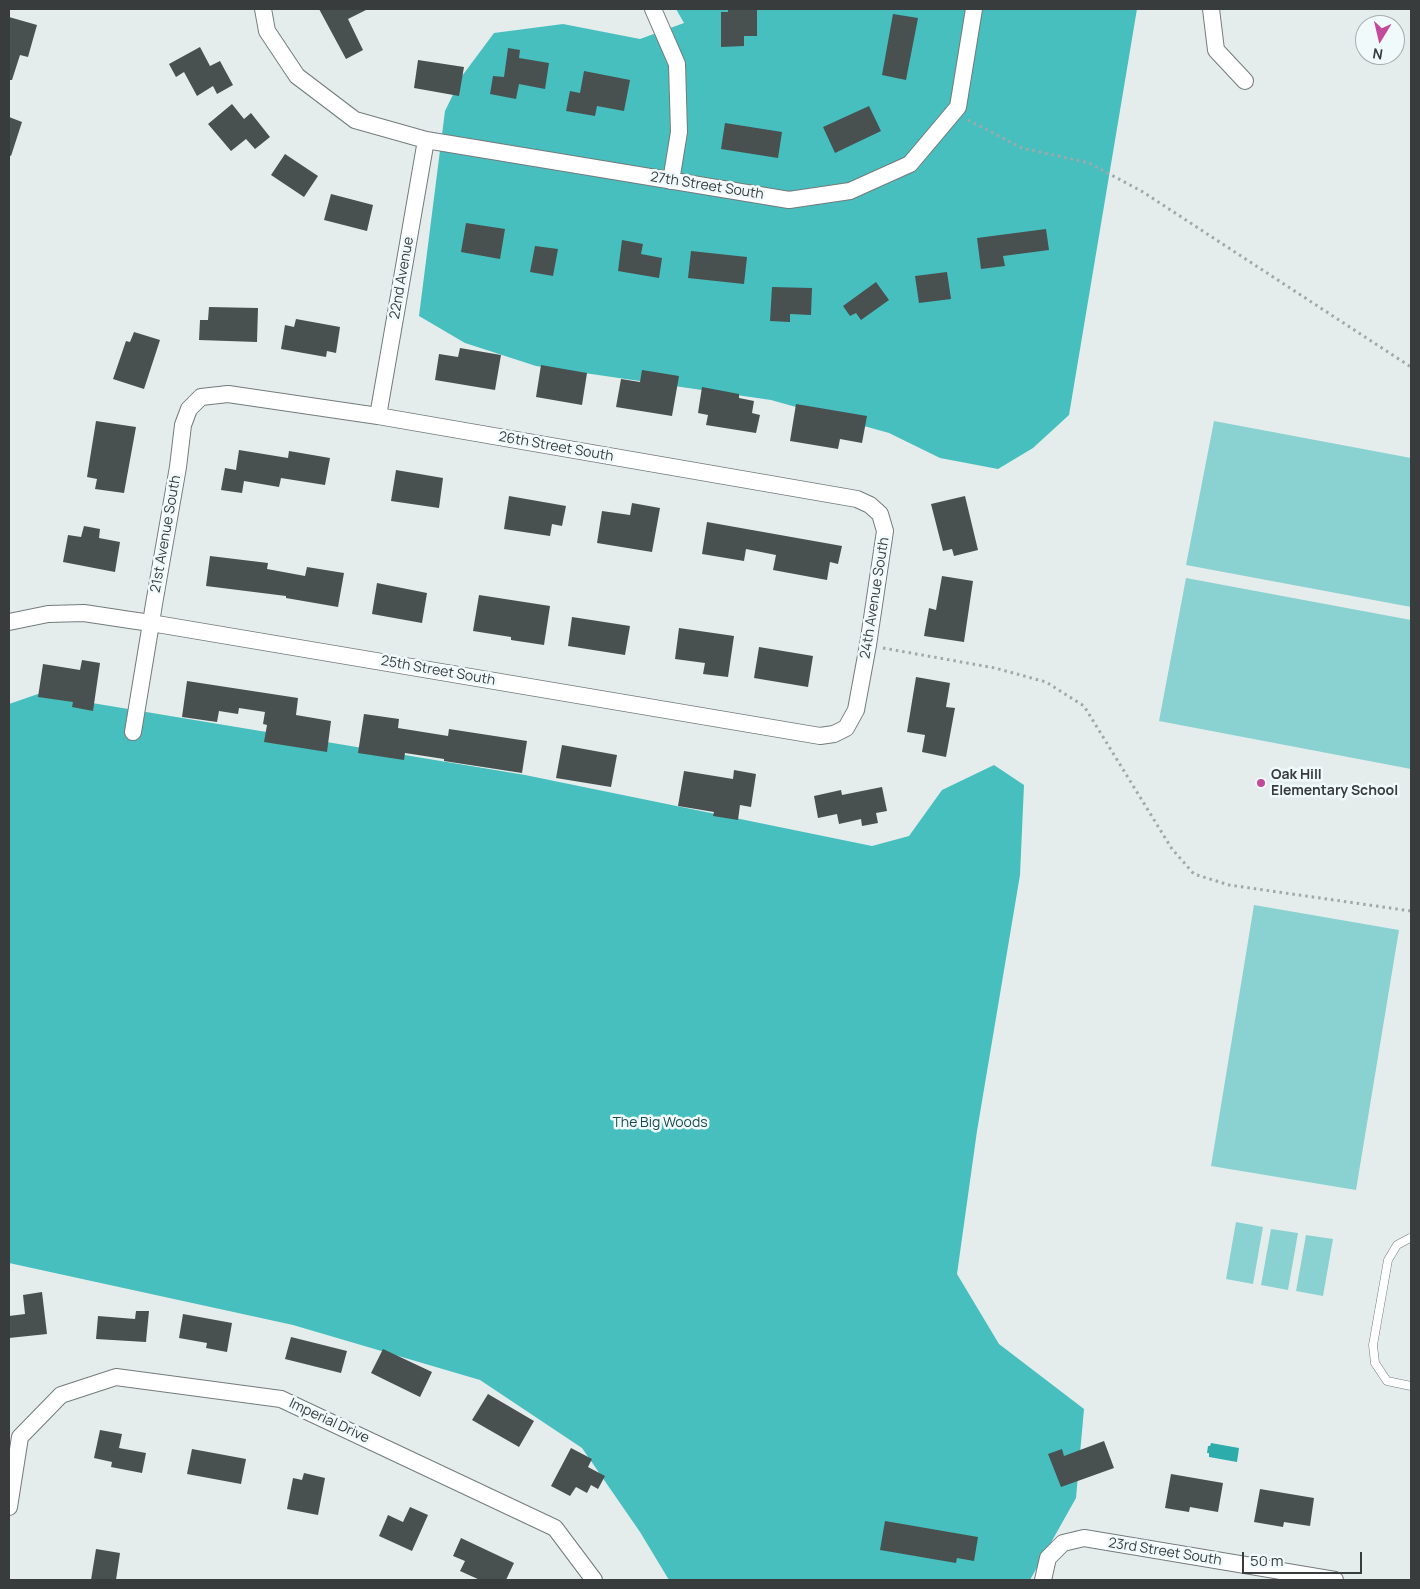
<!DOCTYPE html>
<html>
<head>
<meta charset="utf-8">
<style>
  body { margin:0 }
  #map { position:relative; width:1420px; height:1589px; overflow:hidden; background:#e4edec; font-family:Manrope,sans-serif }
  canvas { display:block }
  .frame { position:absolute; inset:0; border:10px solid #393c3c; pointer-events:none }
  .north { position:absolute; left:1355px; top:15px; width:50px; height:50px; box-sizing:border-box; background:#f1fafa; border:1px solid #a7aeae; border-radius:50%; rotate:189deg; font-size:14px; font-weight:700; line-height:20px; text-align:center; color:#393c3c }
  .north::after { content:''; display:block; margin:auto; width:18px; height:22px; background:#c3499a; clip-path:polygon(50% 0,100% 100%,50% 72%,0 100%) }
  .scale { position:absolute; left:1242px; top:1552px; width:120px; height:22px; box-sizing:border-box; border:2px solid #393c3c; border-top:0; padding-left:6px; font-size:15px; line-height:18px; white-space:nowrap; color:#393c3c; -webkit-text-stroke:4px #f1fafa; paint-order:stroke }
</style>
</head>
<body>
<div id="map">
<canvas width="1420" height="1589"></canvas>
<div class="frame"></div>
<div class="north">N</div>
<div class="scale">50 m</div>
</div>
<script>
const c = document.querySelector('canvas').getContext('2d');
c.lineJoin = 'round';
function fill(path, color) { c.fillStyle = color; c.fill(path, 'evenodd'); }
const shape = rows => new Path2D(rows.map(r => 'M' + r).join(''));
function stroke(path, color, width, dash) { c.strokeStyle = color; c.lineWidth = width; c.lineCap = dash ? 'butt' : 'round'; c.setLineDash(dash || []); c.stroke(path); }
function label(font, color, halo, rows, align = 'center') {
  c.font = font + ' Manrope,sans-serif'; c.lineWidth = 5; c.setLineDash([]); c.textBaseline = 'middle'; c.strokeStyle = halo; c.fillStyle = color; for (const [text, x, y, turn = 0] of rows) {
    c.save(); c.translate(x, y); c.rotate((+turn || 0) * Math.PI / 180); c.textAlign = isNaN(turn) ? turn : align; if (halo) c.strokeText(text, 0, 0); c.fillText(text, 0, 0); c.restore();
  }
}
fill(shape([
  [1214,421,1411,458,1411,607,1186,565],
  [1186,578,1411,620,1411,769,1159,721],
  [1254,905,1399,930,1356,1190,1211,1166],
  [1236,1222,1263,1227,1253,1284,1226,1279],
  [1271,1229,1298,1233,1288,1290,1261,1285],
  [1306,1235,1333,1239,1323,1296,1296,1291]
]), '#8ad2d1');
fill(shape([
  [676,9,1137,9,1069,415,1033,448,998,469,940,458,889,433,771,400,536,366,465,343,419,316,445,111,462,76,494,33,563,24,640,39,684,23],
  [38,694,525,775,872,846,909,836,942,790,994,765,1024,785,1020,875,977,1131,957,1274,999,1344,1084,1409,1076,1498,1030,1580,669,1580,640,1532,582,1448,480,1380,293,1325,9,1263,9,704]
]), '#47bfbf');
fill(shape([
  [1211,1443,1239,1448,1237,1462,1209,1457,1209,1453,1207,1453,1208,1446,1210,1446]
]), '#2dacac');
fill(shape([
  [319,9,368,9,348,19,363,50,346,59],
  [728,9,757,9,757,36,744,36,744,46,721,47,721,12,728,12],
  [893,14,918,18,906,80,882,75],
  [9,17,37,25,28,57,20,55,12,80,9,80],
  [200,47,210,66,220,61,233,85,217,94,213,86,197,96,184,72,176,77,169,64],
  [508,48,520,50,519,58,549,63,545,89,519,84,516,99,490,94,493,76,504,77],
  [418,60,464,67,459,96,414,88],
  [584,71,630,80,624,111,597,106,595,116,566,111,570,91,580,93],
  [232,104,244,119,251,113,270,137,255,149,246,139,231,151,208,124],
  [869,106,881,131,835,153,823,127],
  [9,117,22,122,11,156,9,155],
  [725,123,782,132,778,158,721,149],
  [285,154,318,176,304,197,271,175],
  [331,194,373,205,367,231,324,220],
  [466,223,505,229,500,259,461,252],
  [1046,229,1049,250,1003,256,1005,266,981,269,977,238],
  [622,240,643,244,641,254,662,258,659,278,618,271],
  [535,246,558,249,553,276,530,272],
  [691,251,747,257,744,284,688,278],
  [947,272,951,299,919,303,915,276],
  [876,282,889,300,861,320,856,313,850,316,843,306],
  [772,287,812,288,811,315,790,314,790,322,770,321],
  [209,307,258,308,257,342,199,340,200,320,208,320],
  [296,319,340,327,336,353,327,351,326,357,281,349,285,325,294,327],
  [134,332,160,340,144,389,113,379,126,341,130,342],
  [460,348,501,355,495,390,435,380,439,354,458,357],
  [541,365,587,373,582,405,536,397],
  [642,370,679,376,672,416,616,407,621,379,640,382],
  [702,387,739,394,739,398,754,401,752,413,760,415,756,433,706,425,708,415,698,413],
  [796,404,867,416,862,443,840,439,838,449,790,441],
  [96,421,136,427,124,493,95,489,97,479,87,477],
  [239,450,288,458,289,451,330,458,325,485,281,478,279,487,244,481,242,493,221,490,225,468,236,470],
  [396,470,443,478,439,508,391,501],
  [509,496,566,506,562,526,552,524,550,536,504,529],
  [965,496,978,550,954,556,952,549,943,551,931,504],
  [632,503,660,508,652,552,597,543,602,511,630,515],
  [707,522,842,546,838,564,830,562,827,580,773,570,776,555,746,549,744,561,702,554],
  [84,526,100,529,99,538,120,542,115,572,63,562,68,535,81,537],
  [210,556,268,563,267,569,305,576,307,567,344,573,338,607,286,598,286,596,206,586],
  [942,576,973,581,964,642,924,636,929,608,936,610],
  [377,583,427,593,422,623,372,614],
  [479,595,550,606,544,645,511,640,511,637,473,631],
  [572,617,630,626,625,655,568,646],
  [679,628,734,636,728,677,703,674,705,663,675,659],
  [759,647,813,656,808,687,754,678],
  [82,660,100,663,93,711,72,707,73,702,38,697,43,664,80,670],
  [916,677,950,683,946,707,955,708,946,757,922,752,925,735,907,732],
  [187,681,298,698,296,715,331,721,327,752,264,742,267,725,263,724,265,712,239,708,238,714,219,711,217,722,182,717],
  [364,714,399,719,398,728,448,736,449,729,527,741,522,773,444,761,444,759,405,753,404,760,358,753],
  [562,745,617,755,611,787,556,778],
  [734,770,756,774,751,807,740,805,738,820,713,816,714,812,678,806,684,771,733,779],
  [882,787,887,811,876,813,878,823,862,826,861,819,839,824,837,814,818,818,814,796,841,790,842,795],
  [42,1292,47,1334,9,1338,9,1316,25,1314,23,1295],
  [136,1311,149,1311,146,1342,96,1339,98,1316,135,1319],
  [183,1314,232,1323,227,1352,206,1348,207,1343,179,1338],
  [291,1337,347,1351,341,1373,285,1359],
  [383,1349,432,1372,420,1397,371,1373],
  [488,1394,534,1421,519,1447,472,1420],
  [100,1430,122,1434,119,1448,146,1453,142,1473,111,1467,112,1462,94,1458],
  [1104,1441,1114,1468,1061,1487,1048,1454,1062,1449,1064,1456],
  [571,1448,592,1459,588,1467,605,1476,598,1489,591,1485,587,1493,576,1487,570,1496,551,1486],
  [192,1449,246,1459,241,1484,187,1474],
  [304,1473,325,1478,318,1515,287,1509,293,1478,302,1480],
  [1171,1474,1223,1483,1218,1512,1190,1507,1189,1512,1165,1508],
  [1260,1489,1314,1498,1310,1526,1284,1522,1283,1527,1254,1522],
  [410,1507,428,1515,412,1551,379,1536,388,1515,403,1522],
  [885,1521,978,1537,974,1561,957,1558,956,1563,880,1550],
  [461,1538,514,1563,506,1580,480,1580,460,1571,465,1561,453,1556],
  [96,1549,120,1553,116,1580,91,1580]
]), '#495050');
const lane = shape([
  [1410,1238,1397,1245,1388,1260,1373,1345,1375,1363,1387,1381,1411,1386]
]);
const street = shape([
  [263,9,267,31,297,76,355,120,426,140,789,200,850,191,910,164,958,107,974,9],
  [653,9,677,64,679,132,671,181],
  [1211,9,1216,50,1245,81],
  [378,416,426,140],
  [9,622,48,614,84,613,130,620,151,623,820,736,834,734,846,728,856,710,868,645,885,531,880,514,870,505,857,499,378,416,228,394,201,397,189,409,183,425,178,467,154,604,151,623,133,732],
  [9,1507,20,1437,61,1395,116,1377,281,1399,555,1528,594,1580],
  [1043,1580,1048,1558,1063,1543,1084,1538,1335,1580]
]);
stroke(lane, '#737b7b', 9);
stroke(street, '#737b7b', 18);
stroke(shape([
  [968,120,1022,148,1089,163,1143,192,1411,367],
  [883,648,995,668,1046,682,1084,706,1172,849,1194,874,1229,885,1411,911]
]), '#a1a8a7', 3, [2.5, 4]);
stroke(lane, '#fff', 8);
stroke(street, '#fff', 16);
for (const [x, y, r, color] of [
  [1261,783,5,"#c3499a"]
]) { const dot = new Path2D(); dot.arc(x, y, r, 0, 2 * Math.PI); c.fillStyle = color; c.fill(dot); stroke(dot, '#f1fafa', 2); }
label('14px', '#393c3c', '#f1fafa', [
  ["27th Street South",707,186,9],
  ["22nd Avenue",402,278,-80],
  ["26th Street South",556,447,10],
  ["21st Avenue South",166,534,-80],
  ["24th Avenue South",875,598,-81],
  ["25th Street South",438,671,10],
  ["Imperial Drive",329,1421,25],
  ["23rd Street South",1165,1552,9]
]);
label('bold 14px', '#393c3c', '#f1fafa', [
  ["Oak Hill",1271,775],
  ["Elementary School",1271,791]
], 'left');
label('14px', '#184c4c', '#f1fafa', [
  ["The Big Woods",660,1123]
]);
</script>
</body>
</html>
